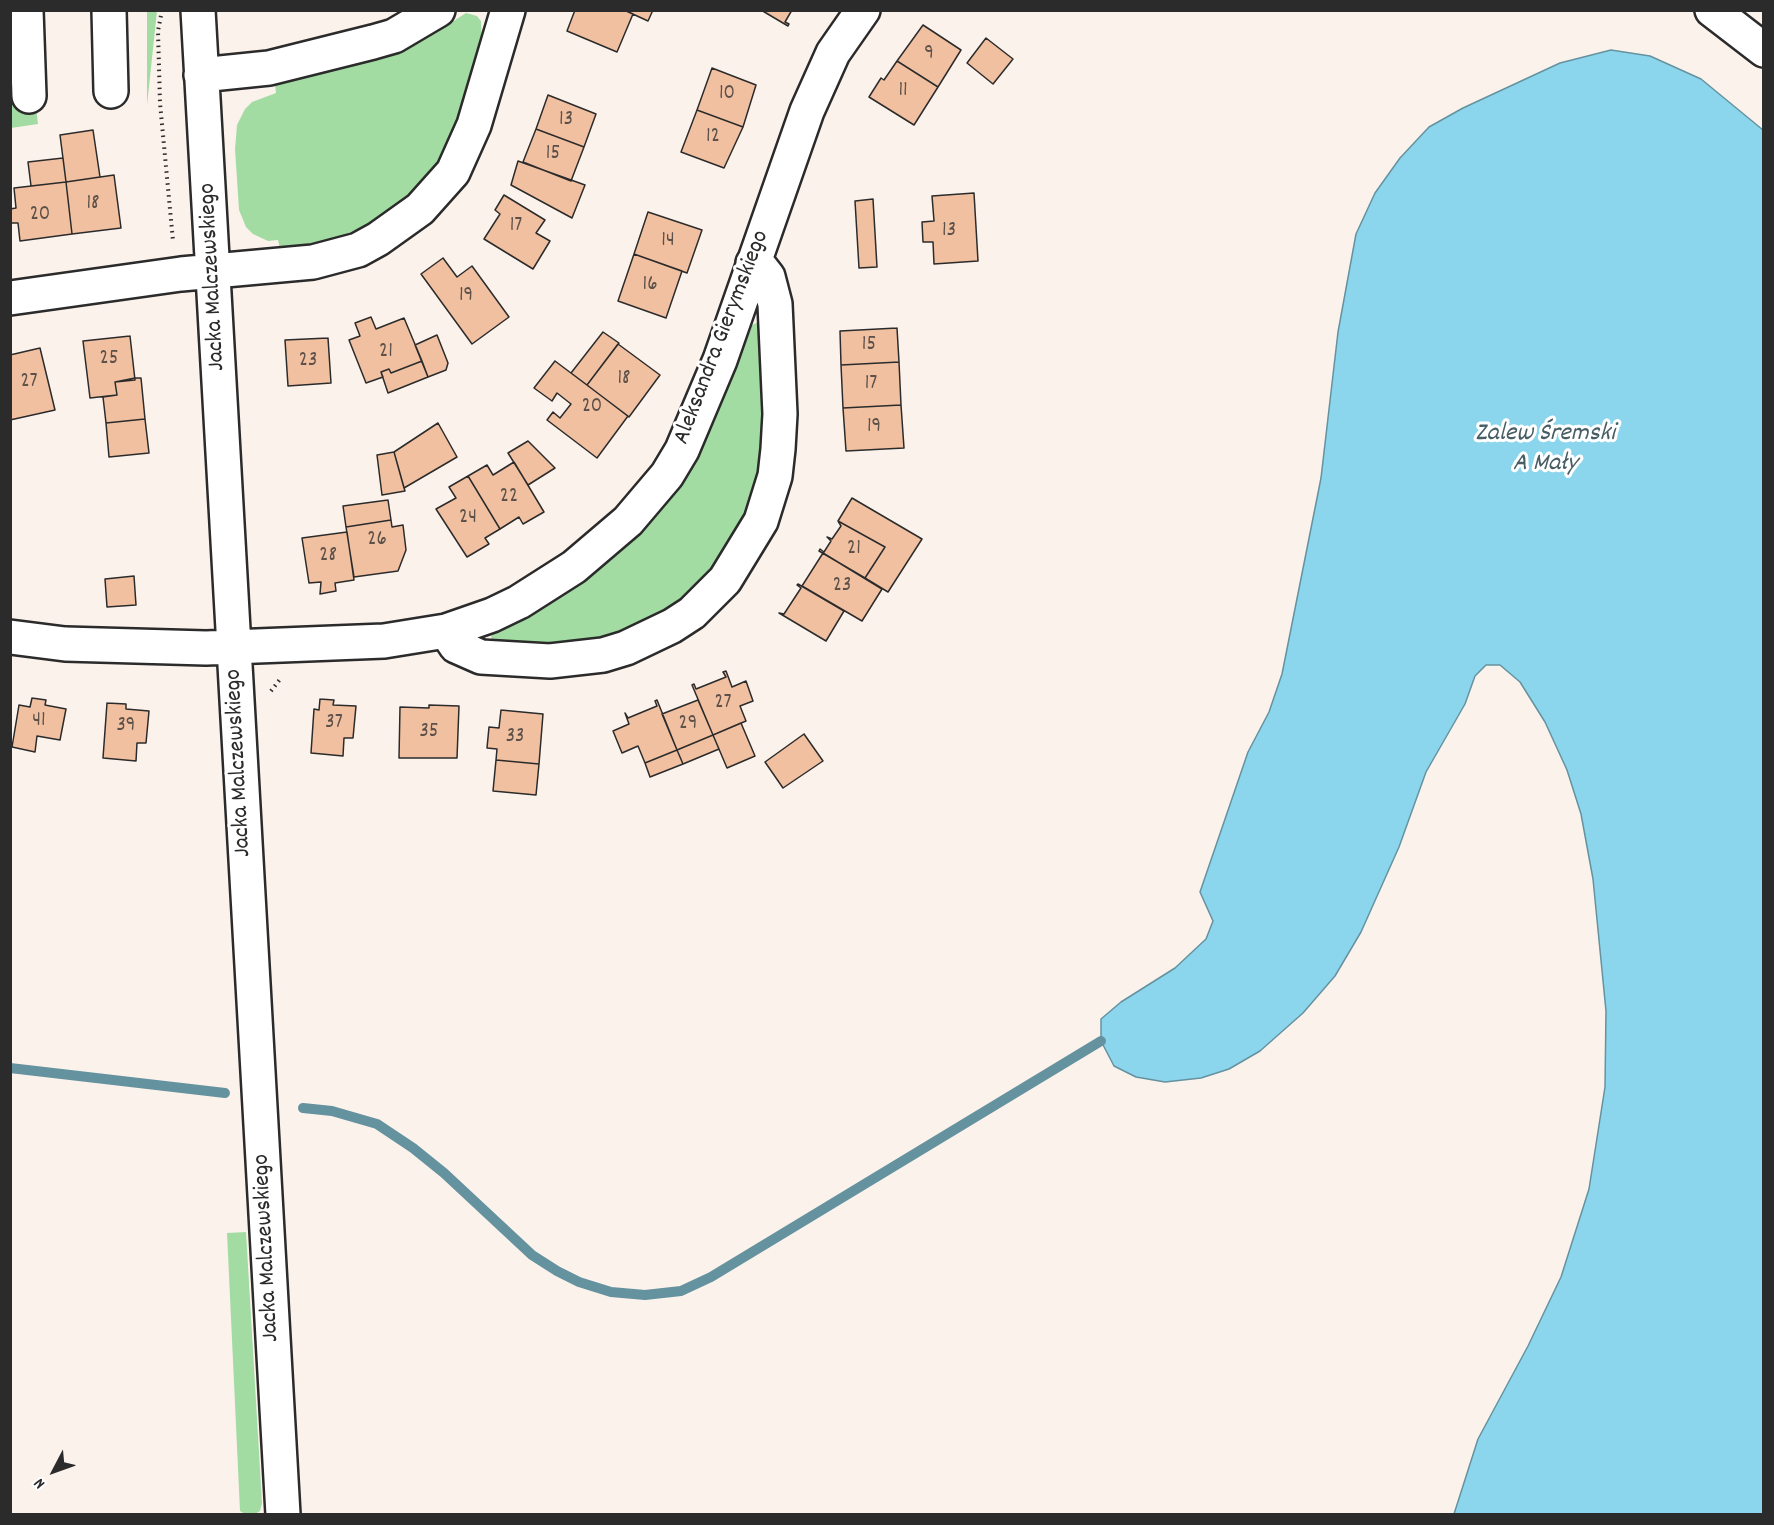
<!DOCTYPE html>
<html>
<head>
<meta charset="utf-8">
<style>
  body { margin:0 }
  #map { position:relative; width:1774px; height:1525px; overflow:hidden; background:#fcf2ec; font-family:Dekko,sans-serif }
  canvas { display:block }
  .frame { position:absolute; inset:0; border:12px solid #2b2b2b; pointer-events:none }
  .north { position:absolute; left:24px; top:1441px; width:60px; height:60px; -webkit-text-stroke:4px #fff; paint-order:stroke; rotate:229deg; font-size:16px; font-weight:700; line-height:24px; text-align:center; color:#2b2b2b }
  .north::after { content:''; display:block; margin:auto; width:21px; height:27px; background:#2b2b2b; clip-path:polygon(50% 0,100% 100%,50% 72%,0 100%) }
</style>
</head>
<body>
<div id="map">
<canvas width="1774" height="1525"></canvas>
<div class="frame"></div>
<div class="north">N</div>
</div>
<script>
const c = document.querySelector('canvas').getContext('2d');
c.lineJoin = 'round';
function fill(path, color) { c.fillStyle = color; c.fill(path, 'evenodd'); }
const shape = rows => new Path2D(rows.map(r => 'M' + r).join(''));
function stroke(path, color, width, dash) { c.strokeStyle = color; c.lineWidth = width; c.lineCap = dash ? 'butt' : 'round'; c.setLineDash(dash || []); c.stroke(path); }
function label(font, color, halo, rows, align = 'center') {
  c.font = font + ' Dekko,sans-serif'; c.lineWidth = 6; c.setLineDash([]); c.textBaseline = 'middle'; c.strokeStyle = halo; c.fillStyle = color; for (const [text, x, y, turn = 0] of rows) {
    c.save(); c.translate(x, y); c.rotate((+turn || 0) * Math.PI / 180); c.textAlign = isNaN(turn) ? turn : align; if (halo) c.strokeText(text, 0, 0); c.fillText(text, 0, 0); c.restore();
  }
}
fill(shape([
  [147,11,157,11,147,105],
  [466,13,477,16,481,21,482,43,451,136,443,154,419,186,375,222,322,244,280,249,278,240,268,241,253,234,246,227,239,210,235,149,237,125,245,109,252,102,276,93,275,84,395,53,430,36],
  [13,94,36,108,38,124,11,128,11,95],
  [756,323,764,326,763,472,737,539,690,597,648,627,577,647,493,644,491,636,495,633,536,612,594,573,617,555,657,513,691,468,718,410,749,327],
  [246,1232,262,1503,260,1511,255,1514,245,1514,240,1511,227,1233]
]), '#a2dca2');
const water = shape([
  [1611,50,1650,56,1701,79,1763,130,1763,1514,1454,1514,1478,1439,1528,1346,1561,1277,1589,1189,1605,1087,1606,1011,1593,879,1581,814,1567,770,1545,722,1520,682,1500,665,1486,665,1475,676,1465,704,1426,772,1399,847,1361,932,1335,976,1303,1013,1260,1051,1229,1069,1201,1078,1165,1082,1136,1077,1114,1066,1101,1041,1101,1019,1121,1002,1175,968,1206,939,1213,921,1200,892,1248,752,1269,712,1282,674,1321,478,1338,332,1356,234,1375,193,1400,158,1429,127,1463,108,1560,63,1611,50]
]);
fill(water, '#8cd6ed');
stroke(water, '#65929f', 1.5);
stroke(shape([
  [10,1068,225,1093],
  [303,1108,332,1111,377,1124,413,1148,444,1173,532,1255,557,1271,579,1282,611,1292,645,1295,681,1291,711,1277,1101,1041]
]), '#65929f', 10);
const building = shape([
  [575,10,624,10,633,14,617,52,567,31,575,10],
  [624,10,653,10,648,21,624,10],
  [761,10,792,10,785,22,789,24,788,26,761,10],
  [923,25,961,50,938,87,897,61,923,25],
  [986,38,1013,59,993,84,967,63,986,38],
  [897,61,938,87,914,125,869,97,881,78,884,80,897,61],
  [712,68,756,85,743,127,697,110,712,68],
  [548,95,596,114,584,147,536,129,548,95],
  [697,110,743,127,724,168,681,152,697,110],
  [536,129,584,147,571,181,523,162,536,129],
  [93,130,100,177,66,182,60,135,93,130],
  [63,158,66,182,31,186,28,162,63,158],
  [518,161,585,185,572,218,511,185,518,161],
  [114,175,121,228,72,234,66,182,114,175],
  [66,182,72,234,20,241,18,223,10,223,10,209,16,208,14,188,66,182],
  [974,193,978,261,934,264,933,242,923,242,922,222,934,221,932,196,974,193],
  [504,195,545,220,536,233,550,241,533,269,484,239,500,214,495,210,504,195],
  [873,199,877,267,859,268,855,201,873,199],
  [648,212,702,230,687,273,634,254,648,212],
  [634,254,682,271,666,318,618,301,634,254],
  [443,258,457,277,472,266,509,317,472,344,421,274,443,258],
  [371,317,376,329,404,318,422,361,391,373,389,369,381,372,383,377,366,383,349,340,360,336,355,323,371,317],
  [897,328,899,362,841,365,840,331,897,328],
  [603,332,619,343,587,385,571,373,603,332],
  [437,335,448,363,446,370,428,377,415,345,437,335],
  [130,336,135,380,115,382,117,395,90,398,83,341,130,336],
  [328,338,331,383,288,386,285,340,328,338],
  [618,344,660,375,629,417,587,385,618,344],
  [40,348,55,410,10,420,10,355,40,348],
  [422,361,428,377,388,393,381,372,389,369,391,373,422,361],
  [555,361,628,416,597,458,547,420,553,412,560,418,571,404,557,393,552,401,534,388,555,361],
  [899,362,901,405,843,408,841,365,899,362],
  [135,378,141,378,145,419,106,423,103,397,117,395,115,382,135,378],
  [901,405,904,448,846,451,843,408,901,405],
  [145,419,149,453,109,457,106,423,145,419],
  [438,423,457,457,404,488,394,452,438,423],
  [528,441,555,468,528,485,508,453,528,441],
  [394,452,405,491,382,495,377,455,394,452],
  [514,462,544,512,523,524,519,517,500,529,468,476,487,465,493,475,514,462],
  [468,476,500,529,485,538,489,544,467,557,436,509,456,498,449,487,468,476],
  [852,498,922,539,888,592,865,578,885,547,838,521,852,498],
  [388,500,391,520,346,527,343,506,388,500],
  [391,520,392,527,403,525,406,550,398,571,354,577,346,527,391,520],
  [838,521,885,547,865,578,819,551,820,549,824,552,831,541,827,537,832,539,841,526,838,521],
  [347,532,354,580,335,583,336,591,320,594,321,582,309,583,302,538,347,532],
  [823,553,882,589,862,621,802,586,823,553],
  [134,576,136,605,107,607,105,579,134,576],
  [798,584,844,611,826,641,779,613,784,614,801,588,797,585,798,584],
  [726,671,732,687,746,681,753,701,740,706,746,721,713,735,692,685,694,684,696,689,726,677,723,672,726,671],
  [32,698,46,700,45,705,66,709,60,740,37,736,35,752,12,747,19,705,30,707,32,698],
  [320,699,334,700,333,705,356,706,353,738,344,738,343,756,311,753,314,709,319,710,320,699],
  [657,700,677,750,645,763,638,746,622,753,613,731,629,724,625,713,628,718,657,706,655,701,657,700],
  [698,700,713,735,677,750,662,714,698,700],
  [107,703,126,704,126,709,149,711,146,743,137,743,136,761,103,758,107,703],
  [429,705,459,706,457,758,399,758,400,707,429,708,429,705],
  [501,710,543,714,539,764,496,760,497,749,487,748,489,727,499,728,501,710],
  [741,723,755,756,727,768,713,735,741,723],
  [804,734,823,761,783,788,765,762,804,734],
  [713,735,719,749,683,764,677,750,713,735],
  [677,750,683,764,650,777,645,763,677,750],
  [496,760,539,764,536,795,493,791,496,760]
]);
fill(building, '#f1c0a1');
stroke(building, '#2b2b2b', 1.5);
const minor = shape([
  [26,10,29,96],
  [109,10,111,91],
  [198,10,283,1514],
  [1712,10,1764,50],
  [201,75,269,68,373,42,394,36,438,10],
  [10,298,181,274,313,262,358,250,378,239,420,209,453,172,474,125,508,10],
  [446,631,456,646,481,657,550,661,603,655,626,648,672,626,692,613,725,580,761,521,775,476,778,449,780,414,775,304,768,277,761,268,753,263],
  [10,637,65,644,206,648,384,641,446,631,492,615,519,602,574,567,628,521,667,475,682,450,720,360,807,111,833,53,863,10]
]);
stroke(minor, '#2b2b2b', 38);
stroke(shape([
  [162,10,158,31,160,103,173,241],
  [271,691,281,678]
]), '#2b2b2b', 4, [1.5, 4.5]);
stroke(minor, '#fff', 33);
label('21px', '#5c5048', null, [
  ["9",929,55],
  ["11",903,92],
  ["10",727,95],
  ["13",566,121],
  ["12",713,138],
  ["15",553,155],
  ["18",93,205],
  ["20",40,216],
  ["17",516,227],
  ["13",949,232],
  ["14",668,242],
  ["16",650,286],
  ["19",466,297],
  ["15",869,346],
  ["21",386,353],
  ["25",109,360],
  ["23",308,362],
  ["18",624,380],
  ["27",29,383],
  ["17",871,385],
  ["20",592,408],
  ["19",874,428],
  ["22",509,498],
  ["24",468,519],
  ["26",377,541],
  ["21",854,550],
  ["28",328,557],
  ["23",842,587],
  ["27",723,704],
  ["41",39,722],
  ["37",334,724],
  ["29",688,725],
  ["39",126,727],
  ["35",429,733],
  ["33",515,738]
]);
label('24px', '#2b2b2b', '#fff', [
  ["Jacka Malczewskiego",214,277,-93],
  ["Aleksandra Gierymskiego",723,338,-69],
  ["Jacka Malczewskiego",240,763,-93],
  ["Jacka Malczewskiego",268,1248,-93]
]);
label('italic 26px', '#485e65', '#fff', [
  ["Zalew Śremski",1545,435],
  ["A Mały",1545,465]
]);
</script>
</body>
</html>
